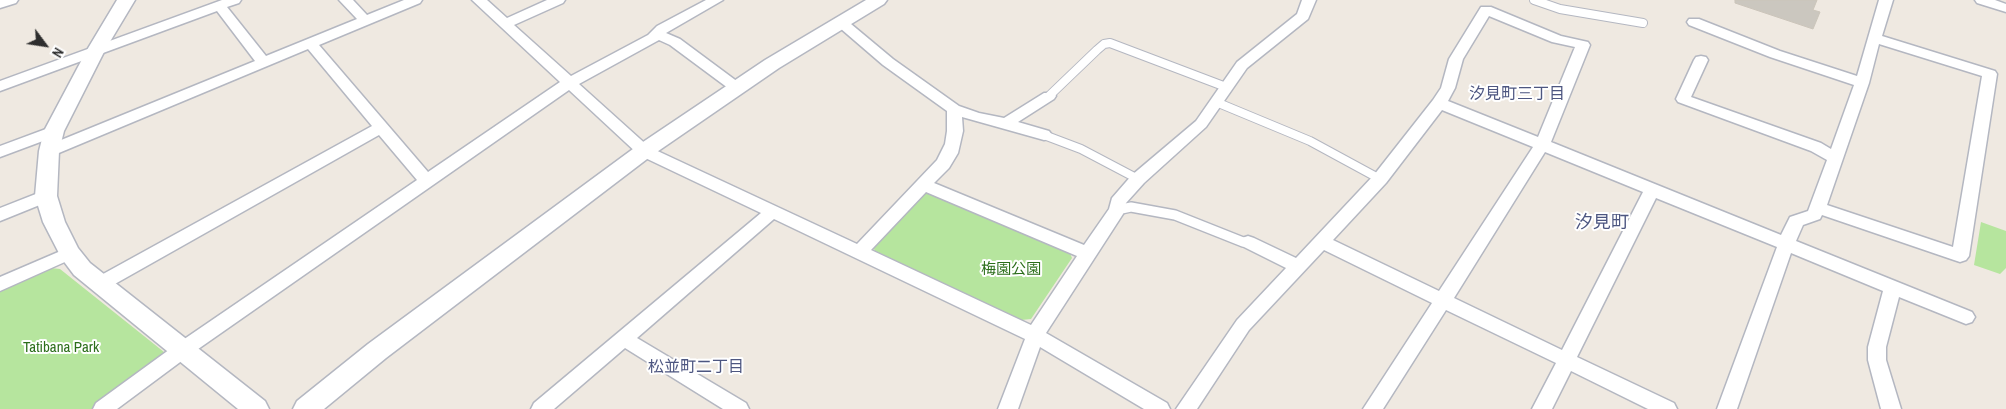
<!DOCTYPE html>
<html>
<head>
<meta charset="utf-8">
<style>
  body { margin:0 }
  #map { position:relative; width:2006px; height:409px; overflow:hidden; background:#efe9e1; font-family:"Archivo Narrow",sans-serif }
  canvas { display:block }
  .north { position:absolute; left:20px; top:20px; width:50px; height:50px; -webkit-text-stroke:4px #fff; paint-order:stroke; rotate:121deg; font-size:14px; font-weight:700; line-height:20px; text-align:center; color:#2e2e2e }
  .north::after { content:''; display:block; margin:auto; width:18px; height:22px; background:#2e2e2e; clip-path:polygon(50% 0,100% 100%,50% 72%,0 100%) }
</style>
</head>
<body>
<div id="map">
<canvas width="2006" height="409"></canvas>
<div class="north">N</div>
</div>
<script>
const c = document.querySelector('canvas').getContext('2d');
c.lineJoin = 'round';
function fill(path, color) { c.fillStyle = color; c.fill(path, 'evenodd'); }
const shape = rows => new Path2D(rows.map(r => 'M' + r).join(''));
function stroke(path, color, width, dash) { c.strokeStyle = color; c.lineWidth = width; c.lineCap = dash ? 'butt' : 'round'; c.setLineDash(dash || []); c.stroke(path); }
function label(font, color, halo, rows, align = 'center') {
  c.font = font + ' "Archivo Narrow","Noto Sans JP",sans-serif'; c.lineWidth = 4; c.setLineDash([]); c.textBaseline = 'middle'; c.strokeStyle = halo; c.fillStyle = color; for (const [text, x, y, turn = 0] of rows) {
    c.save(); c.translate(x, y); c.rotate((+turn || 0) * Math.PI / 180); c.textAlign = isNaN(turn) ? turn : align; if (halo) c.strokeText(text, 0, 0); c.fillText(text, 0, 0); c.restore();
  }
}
fill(shape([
  [931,193,1069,251,1072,258,1031,319,1021,320,875,251,872,245,923,194],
  [1981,222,2006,231,2006,268,2000,274,1974,265],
  [51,268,60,269,164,352,162,359,93,409,0,409,0,291]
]), '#b6e59e');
const building = shape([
  [1735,0,1817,0,1813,10,1820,12,1813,29,1735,3,1735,0]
]);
fill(building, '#cbc7bf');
stroke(building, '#cbc5ba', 1);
const serviceFar1 = shape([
  [1534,0,1560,9,1643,23],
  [1049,96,1097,50,1104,44,1110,43,1226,87],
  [1216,102,1310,141,1380,179],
  [1044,135,1081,149,1138,179]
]);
const service = shape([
  [1117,210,1131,207,1175,215,1243,242,1248,242]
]);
const minor = shape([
  [0,0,18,0,16,3,0,8,0,0],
  [222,0,241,0,239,3,227,7,266,56,357,19,339,0,353,0,367,15,404,0,422,0,420,3,319,45,428,172,560,82,472,0,487,0,507,18,547,0,565,0,563,3,514,25,571,76,648,35,657,26,706,0,723,0,666,33,680,39,742,85,744,88,742,91,732,91,670,45,659,40,579,84,649,147,857,244,937,160,945,144,947,131,947,111,883,65,833,22,835,19,845,19,893,59,959,106,979,113,1004,118,1044,93,1054,93,1056,96,1054,99,1018,122,1049,131,1052,135,1049,139,1044,140,962,117,963,131,958,153,949,168,934,183,1084,245,1109,209,1112,198,1132,175,1196,121,1237,62,1297,14,1302,0,1316,0,1308,19,1247,68,1206,127,1144,183,1126,203,1123,214,1046,333,1167,403,1170,409,1144,409,1040,347,1018,409,998,409,1025,339,774,219,637,338,746,403,749,409,723,409,625,348,554,409,531,409,534,403,761,213,639,155,569,90,191,354,117,409,93,409,96,403,177,344,417,180,379,135,106,289,100,291,94,289,91,284,94,279,372,126,308,49,54,155,49,156,44,155,41,151,44,147,255,61,217,11,0,91,0,81,222,0],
  [926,192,1077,256,1031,325,871,250,926,192],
  [1879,0,1893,0,1882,36,1995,71,1997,74,1969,256,1966,260,1960,262,1954,260,1822,215,1820,219,1803,225,1796,241,1972,312,1975,317,1972,322,1966,324,1899,297,1886,347,1886,360,1901,409,1881,409,1868,360,1868,347,1883,291,1791,253,1737,409,1717,409,1777,247,1656,198,1577,357,1674,403,1677,409,1648,409,1571,371,1552,409,1532,409,1556,363,1446,310,1383,409,1363,409,1432,303,1324,250,1249,330,1197,409,1176,409,1237,320,1286,268,1242,246,1240,242,1242,238,1248,236,1254,238,1296,258,1374,175,1433,100,1441,88,1449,59,1481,7,1491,7,1561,36,1588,42,1590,45,1551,142,1781,235,1790,217,1808,211,1827,160,1811,151,1678,102,1676,99,1694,60,1696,57,1701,56,1706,57,1708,60,1691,97,1821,143,1831,149,1854,85,1770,57,1689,25,1687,22,1689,19,1699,19,1780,51,1857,76,1879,0],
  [1489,16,1552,42,1575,47,1538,137,1448,101,1455,88,1463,59,1489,16],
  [1879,44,1982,76,1953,247,1827,205,1869,83,1879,44],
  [1442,110,1533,147,1439,291,1333,240,1386,183,1442,110],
  [1545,152,1643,192,1562,350,1454,298,1545,152],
  [1975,0,1995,0,2006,4,2006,12,1977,3,1975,0],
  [54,126,59,127,62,131,59,135,0,157,0,146,54,126],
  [46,190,52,192,54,196,52,200,0,221,0,208,46,190],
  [70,247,76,249,78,253,76,257,0,291,0,277,70,247]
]);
const tertiary = shape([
  [117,0,135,0,105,50,64,131,59,151,57,196,65,222,78,248,90,263,265,401,269,409,238,409,74,275,62,259,43,222,35,196,39,151,44,131,87,50,117,0],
  [866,0,887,0,884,4,779,68,651,156,386,358,324,409,293,409,297,401,368,344,637,146,765,60,866,0]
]);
stroke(serviceFar1, '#b4b7c1', 10);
stroke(service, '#b4b7c1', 12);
stroke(minor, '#b4b7c1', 3);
stroke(tertiary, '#b4b7c1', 3);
stroke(serviceFar1, '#fff', 8);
stroke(service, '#fff', 9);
fill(minor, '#fff');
fill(tertiary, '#fff');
label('15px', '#2c6e1b', '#fff', [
  ["梅園公園",1011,270],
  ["Tatibana Park",61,348]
]);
label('16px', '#4d5680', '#fff', [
  ["汐見町三丁目",1517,95],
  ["松並町二丁目",696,368]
]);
label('18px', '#4d5680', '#fff', [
  ["汐見町",1602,223]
]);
</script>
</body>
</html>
